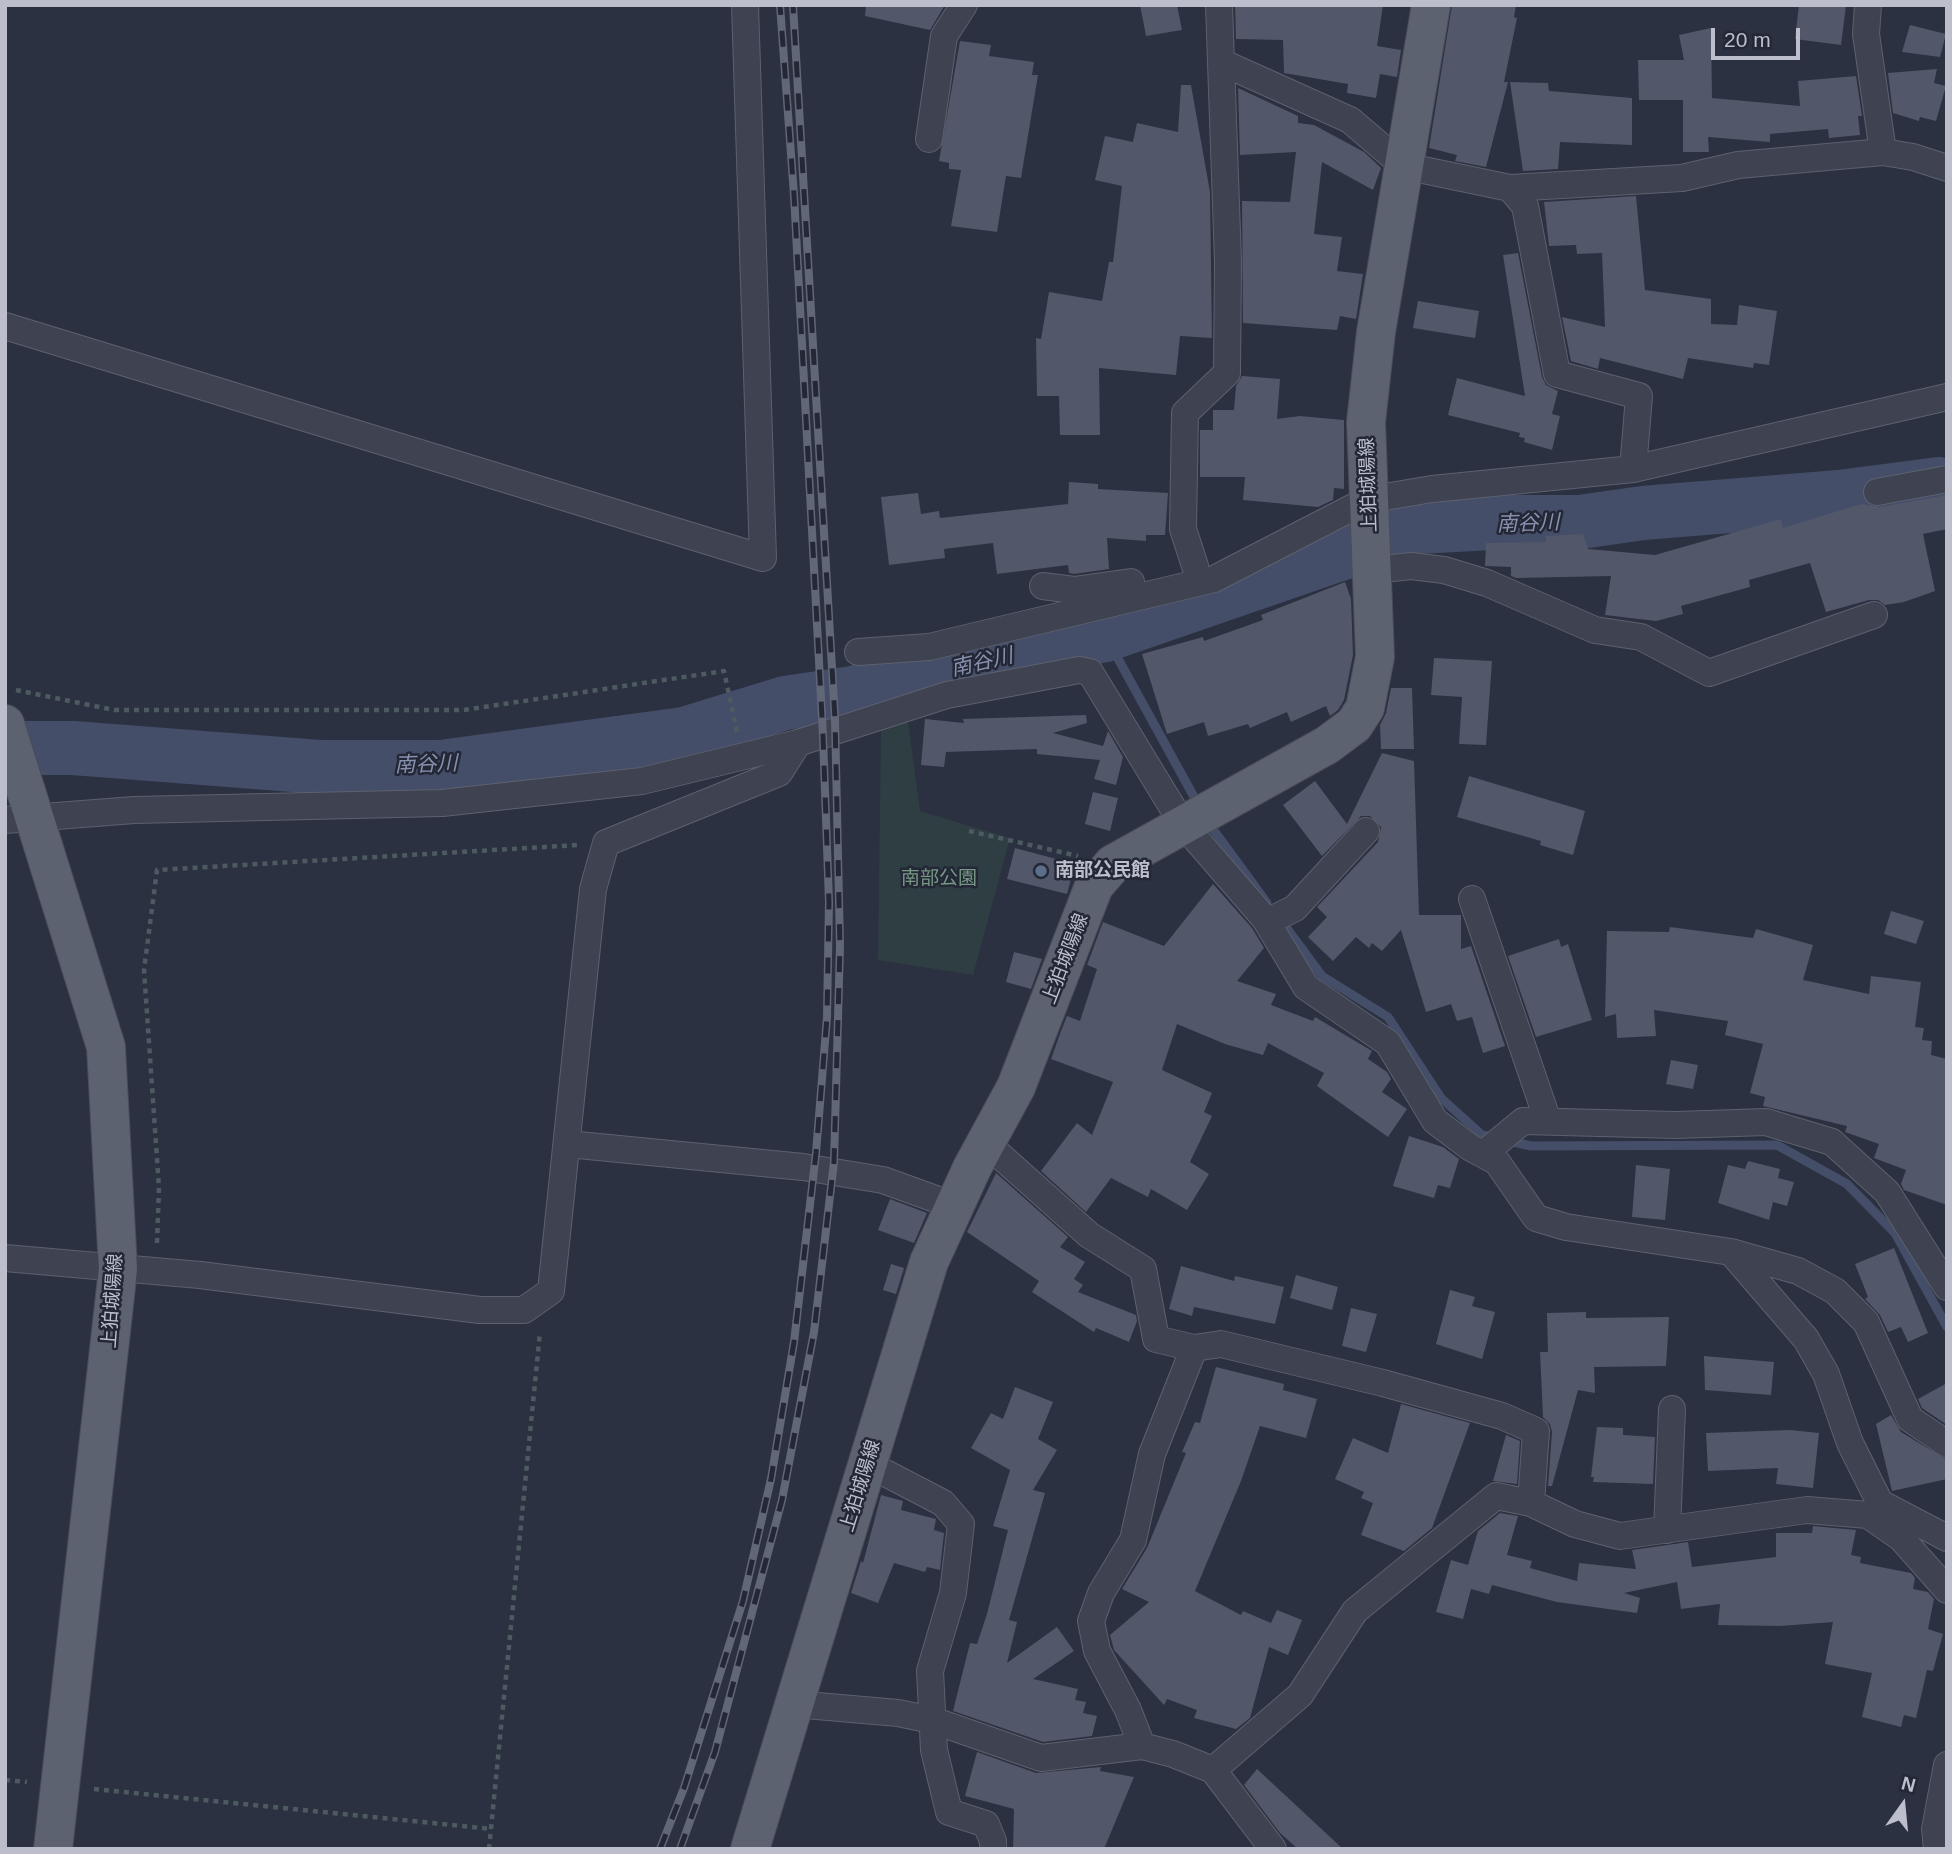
<!DOCTYPE html>
<html>
<head>
<meta charset="utf-8">
<style>
  body { margin:0 }
  #map { position:relative; width:1952px; height:1854px; overflow:hidden; background:#2b3141; font-family:Arial,sans-serif }
  canvas { display:block }
  .frame { position:absolute; inset:0; border:7px solid #bcbfcb; pointer-events:none }
  .north { position:absolute; left:1868px; top:1770px; width:70px; height:70px; -webkit-text-stroke:5px #242836; paint-order:stroke; rotate:15deg; font-size:19px; font-weight:700; line-height:28px; text-align:center; color:#bcbfcb }
  .north::after { content:''; display:block; margin:auto; width:24px; height:32px; background:#bcbfcb; clip-path:polygon(50% 0,100% 100%,50% 72%,0 100%) }
  .scale { position:absolute; left:1711px; top:28px; width:89px; height:32px; box-sizing:border-box; border:4px solid #bcbfcb; border-top:0; padding-left:9px; font-size:21px; line-height:24px; white-space:nowrap; color:#bcbfcb; -webkit-text-stroke:5px #242836; paint-order:stroke }
</style>
</head>
<body>
<div id="map">
<canvas width="1952" height="1854"></canvas>
<div class="frame"></div>
<div class="north">N</div>
<div class="scale">20 m</div>
</div>
<script>
const c = document.querySelector('canvas').getContext('2d');
c.lineJoin = 'round';
function fill(path, color) { c.fillStyle = color; c.fill(path, 'evenodd'); }
const shape = rows => new Path2D(rows.map(r => 'M' + r).join(''));
function stroke(path, color, width, dash) { c.strokeStyle = color; c.lineWidth = width; c.lineCap = dash ? 'butt' : 'round'; c.setLineDash(dash || []); c.stroke(path); }
function label(font, color, halo, rows, align = 'center') {
  c.font = font + ' Arial,"Noto Sans JP",sans-serif'; c.lineWidth = 5; c.setLineDash([]); c.textBaseline = 'middle'; c.strokeStyle = halo; c.fillStyle = color; for (const [text, x, y, turn = 0] of rows) {
    c.save(); c.translate(x, y); c.rotate((+turn || 0) * Math.PI / 180); c.textAlign = isNaN(turn) ? turn : align; if (halo) c.strokeText(text, 0, 0); c.fillText(text, 0, 0); c.restore();
  }
}
fill(shape([
  [908,721,920,811,1010,838,973,975,878,960,881,730]
]), '#2e3e43');
stroke(shape([
  [1105,635,1199,806],
  [1207,821,1267,903],
  [1280,919,1322,976,1388,1017,1441,1098,1482,1135,1531,1146,1777,1145,1847,1184,1895,1233,1947,1327]
]), '#454e69', 9);
stroke(shape([
  [5,748,73,748,320,767,441,767,507,758,684,734,785,703,853,693,979,661,1105,635,1418,527,1509,522,1580,522,1643,513,1839,497,1939,484]
]), '#454e69', 54);
fill(shape([
  [866,5,945,5,930,30,865,16],
  [1140,5,1177,5,1182,30,1146,36],
  [1235,5,1383,5,1377,46,1401,50,1397,77,1380,74,1376,98,1347,93,1348,84,1284,73,1283,40,1236,39],
  [1452,5,1516,5,1514,17,1517,18,1504,82,1508,82,1486,167,1455,161,1457,155,1429,148],
  [1799,5,1846,5,1841,45,1795,39],
  [1910,25,1946,34,1940,57,1902,52],
  [1711,28,1712,98,1800,106,1798,81,1856,76,1862,116,1858,116,1860,135,1829,138,1828,129,1770,134,1770,142,1708,137,1709,152,1683,152,1683,100,1639,100,1638,60,1684,60,1679,35],
  [960,41,991,45,989,56,1034,62,1032,75,1038,75,1021,178,1006,176,997,232,951,226,961,170,949,169,949,163,939,161],
  [1937,69,1934,83,1946,86,1936,121,1920,117,1919,121,1893,113,1888,73],
  [1510,82,1548,83,1549,91,1632,98,1632,145,1560,142,1558,169,1523,171],
  [1181,85,1191,85,1210,192,1212,338,1180,336,1176,375,1099,368,1100,435,1060,435,1059,396,1037,396,1036,338,1041,339,1049,292,1102,301,1109,262,1113,262,1122,186,1095,180,1105,136,1133,142,1137,123,1178,132],
  [1238,88,1298,116,1298,123,1314,125,1364,152,1381,168,1373,190,1322,162,1314,234,1342,237,1337,271,1363,274,1356,319,1340,316,1337,330,1243,323,1242,201,1290,202,1296,152,1240,155],
  [1636,196,1645,290,1711,299,1711,324,1737,325,1739,305,1777,311,1769,365,1754,363,1753,368,1688,358,1683,379,1600,358,1598,369,1571,361,1562,317,1605,327,1602,253,1577,254,1576,245,1549,246,1544,202],
  [1518,253,1542,377,1546,385,1558,391,1552,414,1560,416,1552,450,1524,442,1525,438,1519,437,1520,433,1448,415,1457,378,1525,396,1503,255],
  [1418,301,1479,311,1475,338,1413,328],
  [1242,376,1280,379,1277,419,1300,416,1344,420,1344,489,1334,488,1333,500,1318,507,1243,500,1245,477,1200,477,1200,430,1213,430,1213,410,1234,410,1236,386],
  [1069,482,1098,484,1098,489,1168,493,1165,535,1146,535,1146,541,1107,538,1109,569,1074,574,1069,573,1068,565,997,574,993,543,944,549,945,558,889,565,881,497,918,493,921,514,939,511,940,518,1068,504],
  [1947,495,1947,529,1923,534,1935,591,1904,602,1885,605,1878,600,1869,600,1826,612,1810,563,1749,580,1750,587,1681,606,1683,614,1656,621,1605,615,1611,576,1516,578,1511,576,1511,567,1485,566,1486,543,1546,542,1546,536,1583,534,1588,549,1655,555,1781,519,1783,528,1861,504,1880,507],
  [1345,582,1351,599,1353,655,1344,700,1338,710,1330,716,1326,706,1291,722,1287,712,1250,728,1248,724,1208,736,1204,722,1167,734,1142,654,1203,637,1204,641,1263,620,1261,615],
  [1434,658,1492,661,1486,745,1459,744,1462,697,1431,695],
  [1391,688,1412,688,1414,749,1381,749,1380,725,1386,713],
  [1086,715,1087,723,1053,733,1103,746,1108,731,1123,757,1116,785,1094,779,1100,760,1037,754,1037,749,946,752,944,767,921,765,925,719,964,723,963,719],
  [1382,753,1414,761,1419,915,1461,915,1461,949,1471,946,1505,1046,1483,1053,1472,1017,1457,1021,1451,1004,1426,1012,1401,930,1382,951,1372,943,1369,948,1356,937,1333,961,1308,937,1327,917,1317,907,1378,842,1381,827,1370,816,1361,816,1322,856,1283,805,1315,781,1347,824],
  [1469,776,1585,811,1573,855,1540,845,1541,841,1457,817],
  [1093,792,1118,798,1110,831,1085,824],
  [1015,848,1075,864,1067,894,1007,879],
  [1213,884,1252,928,1264,948,1237,981,1276,994,1271,1005,1313,1021,1315,1017,1372,1051,1368,1059,1387,1072,1391,1079,1382,1092,1407,1109,1388,1137,1317,1086,1324,1073,1268,1043,1263,1055,1225,1044,1177,1024,1162,1070,1212,1093,1204,1112,1212,1116,1190,1162,1209,1174,1187,1210,1151,1189,1148,1197,1111,1178,1086,1212,1041,1171,1077,1123,1092,1135,1113,1082,1051,1059,1061,1031,1067,1016,1080,1021,1097,969,1087,965,1103,922,1164,946],
  [1891,911,1924,921,1916,944,1884,934],
  [1670,927,1753,938,1756,929,1813,945,1803,980,1869,994,1871,976,1921,982,1915,1027,1924,1028,1922,1040,1932,1041,1931,1055,1947,1059,1947,1205,1904,1190,1901,1184,1906,1170,1874,1158,1879,1144,1845,1132,1847,1126,1763,1106,1765,1097,1750,1093,1763,1044,1725,1035,1728,1021,1654,1010,1656,1036,1617,1038,1616,1014,1605,1017,1607,931,1669,932],
  [1559,939,1561,947,1568,944,1592,1020,1536,1037,1508,956],
  [1014,952,1042,959,1031,989,1006,982],
  [1671,1060,1698,1065,1693,1089,1666,1084],
  [1409,1136,1443,1147,1459,1159,1450,1188,1438,1185,1434,1198,1393,1186],
  [1748,1161,1780,1169,1778,1178,1794,1182,1787,1206,1773,1202,1769,1220,1718,1203,1728,1165,1745,1169],
  [1636,1165,1670,1169,1665,1220,1632,1217],
  [996,1173,1068,1237,1060,1247,1085,1262,1074,1279,1083,1285,1078,1292,1136,1315,1137,1321,1129,1342,1096,1328,1094,1332,1032,1292,1039,1281,967,1232],
  [890,1199,927,1213,914,1243,878,1230],
  [1894,1248,1928,1333,1908,1342,1901,1327,1888,1332,1880,1315,1865,1299,1868,1297,1855,1264],
  [891,1264,904,1268,896,1294,883,1290],
  [1181,1266,1234,1281,1235,1276,1284,1287,1275,1324,1194,1307,1192,1316,1169,1309],
  [1296,1275,1338,1287,1332,1310,1290,1298],
  [1450,1290,1475,1297,1472,1306,1495,1312,1482,1359,1436,1344],
  [1351,1308,1377,1314,1366,1352,1342,1346],
  [1586,1312,1586,1318,1669,1317,1666,1366,1594,1367,1595,1393,1578,1390,1552,1486,1548,1486,1552,1432,1550,1424,1543,1417,1540,1352,1548,1352,1547,1313],
  [1704,1356,1774,1362,1771,1395,1705,1390],
  [1216,1367,1284,1384,1283,1390,1317,1399,1306,1438,1260,1426,1241,1481,1195,1591,1241,1615,1243,1611,1271,1623,1277,1610,1302,1620,1288,1655,1269,1647,1250,1718,1236,1729,1194,1718,1197,1710,1167,1699,1164,1705,1114,1650,1110,1635,1149,1602,1122,1589,1147,1548,1186,1453,1182,1452,1195,1422,1200,1423],
  [1947,1383,1947,1425,1922,1408,1918,1399],
  [1015,1387,1053,1402,1038,1439,1057,1450,1033,1490,1045,1493,1009,1620,1017,1622,1007,1663,1057,1627,1074,1651,1033,1679,1078,1689,1075,1700,1086,1702,1083,1713,1097,1716,1092,1736,1043,1742,953,1711,970,1643,977,1644,987,1614,1008,1530,993,1526,1010,1470,971,1448,991,1413,1003,1419],
  [1401,1404,1470,1423,1432,1528,1404,1551,1361,1535,1373,1503,1361,1498,1364,1492,1335,1479,1353,1438,1388,1453],
  [1891,1415,1901,1432,1947,1460,1947,1479,1892,1491,1876,1424],
  [1597,1427,1623,1428,1623,1435,1655,1437,1653,1484,1593,1482,1594,1477,1591,1477],
  [1790,1430,1819,1433,1813,1488,1776,1484,1778,1468,1708,1471,1706,1433],
  [1506,1435,1520,1441,1517,1484,1493,1481],
  [881,1495,903,1501,901,1510,936,1519,934,1530,944,1533,940,1570,927,1567,925,1572,894,1563,878,1603,851,1593,861,1561,863,1563],
  [1500,1513,1518,1516,1507,1555,1532,1561,1530,1568,1577,1581,1579,1563,1636,1569,1632,1550,1688,1542,1692,1567,1776,1557,1776,1533,1812,1533,1813,1526,1856,1530,1851,1555,1861,1557,1860,1563,1911,1573,1915,1578,1913,1589,1928,1592,1934,1599,1928,1629,1943,1634,1933,1671,1927,1670,1916,1718,1904,1715,1901,1727,1862,1717,1872,1673,1825,1664,1833,1622,1780,1626,1718,1625,1720,1604,1681,1609,1677,1582,1624,1593,1640,1598,1637,1613,1557,1602,1492,1585,1489,1594,1471,1589,1463,1619,1436,1612,1451,1560,1468,1565,1478,1531],
  [977,1752,1036,1773,1101,1767,1100,1771,1134,1777,1104,1849,1013,1849,1014,1809,965,1796],
  [1257,1769,1343,1849,1298,1849,1280,1833,1244,1785]
]), '#525769');
const street = shape([
  [1868,5,1866,34,1883,152],
  [1221,62,1350,120,1404,166,1510,188,1682,178,1738,165,1883,152,1913,157,1947,168],
  [929,139,944,36,964,5],
  [1510,188,1525,206,1557,374,1639,396,1633,469],
  [5,326,763,558,745,5],
  [1877,492,1947,479],
  [1195,566,1183,529,1185,413,1227,373,1228,262,1219,5],
  [1374,570,1411,566,1444,570,1487,583,1595,630,1641,637,1709,673,1874,615],
  [1043,586,1074,590,1131,582],
  [858,652,929,647,1214,579,1367,500,1432,489,1633,469,1947,397],
  [5,820,134,810,442,803,642,781,798,743,947,695,1079,670,1090,672,1182,823,1265,919,1306,987,1388,1043,1435,1121,1471,1148,1497,1162,1536,1218,1566,1227,1731,1252,1798,1271,1835,1291,1866,1322,1910,1419,1947,1444],
  [1472,899,1548,1121],
  [1267,922,1295,908,1366,831],
  [986,1143,1089,1235,1143,1269,1156,1339,1194,1348,1221,1344,1383,1383,1502,1416,1536,1431,1531,1503],
  [568,1144,803,1167,883,1180,955,1206],
  [1483,1154,1523,1121,1676,1125,1766,1122,1832,1142,1887,1192,1947,1287],
  [1731,1252,1806,1339,1826,1374,1850,1443,1880,1503,1947,1538],
  [5,1258,200,1275,480,1310,524,1310,551,1291,593,889,606,843,779,773,798,743],
  [868,1464,943,1503,961,1524,953,1593,930,1671,934,1750,949,1812,986,1824,993,1841,993,1849],
  [1667,1530,1672,1409],
  [794,1704,898,1713,932,1720,1041,1758,1142,1746,1173,1754,1213,1770,1273,1849],
  [1142,1746,1128,1710,1097,1651,1091,1621,1101,1593,1133,1540,1152,1454,1194,1348],
  [1213,1770,1300,1695,1355,1611,1496,1496,1531,1503,1575,1524,1620,1536,1807,1510,1868,1515,1901,1538,1947,1590],
  [1937,1849,1935,1829,1947,1765]
]);
const primary = shape([
  [5,724,106,1047,118,1269,53,1849],
  [750,1849,929,1262,972,1168,1016,1087,1094,886,1113,864,1327,745,1354,725,1365,708,1375,657,1366,422,1376,332,1431,5]
]);
stroke(street, '#5d616e', 28);
stroke(primary, '#494c5a', 40);
stroke(shape([
  [16,690,114,710,464,710,724,671,737,732],
  [969,831,1078,856],
  [157,1243,159,1188,144,970,157,870,578,845],
  [5,1780,27,1782],
  [94,1789,491,1829],
  [489,1849,540,1332]
]), '#4d5b61', 4.5, [5, 5]);
stroke(street, '#3f4351', 26);
stroke(primary, '#5d6270', 38);
const rail = shape([
  [660,1849,684,1788,743,1601,771,1479,794,1342,816,1153,827,1017,829,902,823,736,794,195,780,5],
  [680,1849,715,1752,782,1500,814,1332,834,1162,840,946,835,719,793,5]
]);
stroke(rail, '#626777', 8);
stroke(rail, '#242836', 5, [16]);
for (const [x, y, r, color] of [
  [1041,871,7,"#5c6f8a"]
]) { const dot = new Path2D(); dot.arc(x, y, r, 0, 2 * Math.PI); c.fillStyle = color; c.fill(dot); stroke(dot, '#242836', 2.5); }
label('19px', '#bcbfcb', '#242836', [
  ["上狛城陽線",1369,485,-92],
  ["上狛城陽線",1066,959,-69],
  ["上狛城陽線",113,1301,-86],
  ["上狛城陽線",861,1486,-73]
]);
label('bold 19px', '#bcbfcb', '#242836', [
  ["南部公民館",1055,871]
], 'left');
label('19px', '#769884', '#242836', [
  ["南部公園",939,879]
]);
label('italic 21px', '#8791ae', '#242836', [
  ["南谷川",1528,524,-2],
  ["南谷川",982,663,-13],
  ["南谷川",426,765,-2]
]);
</script>
</body>
</html>
